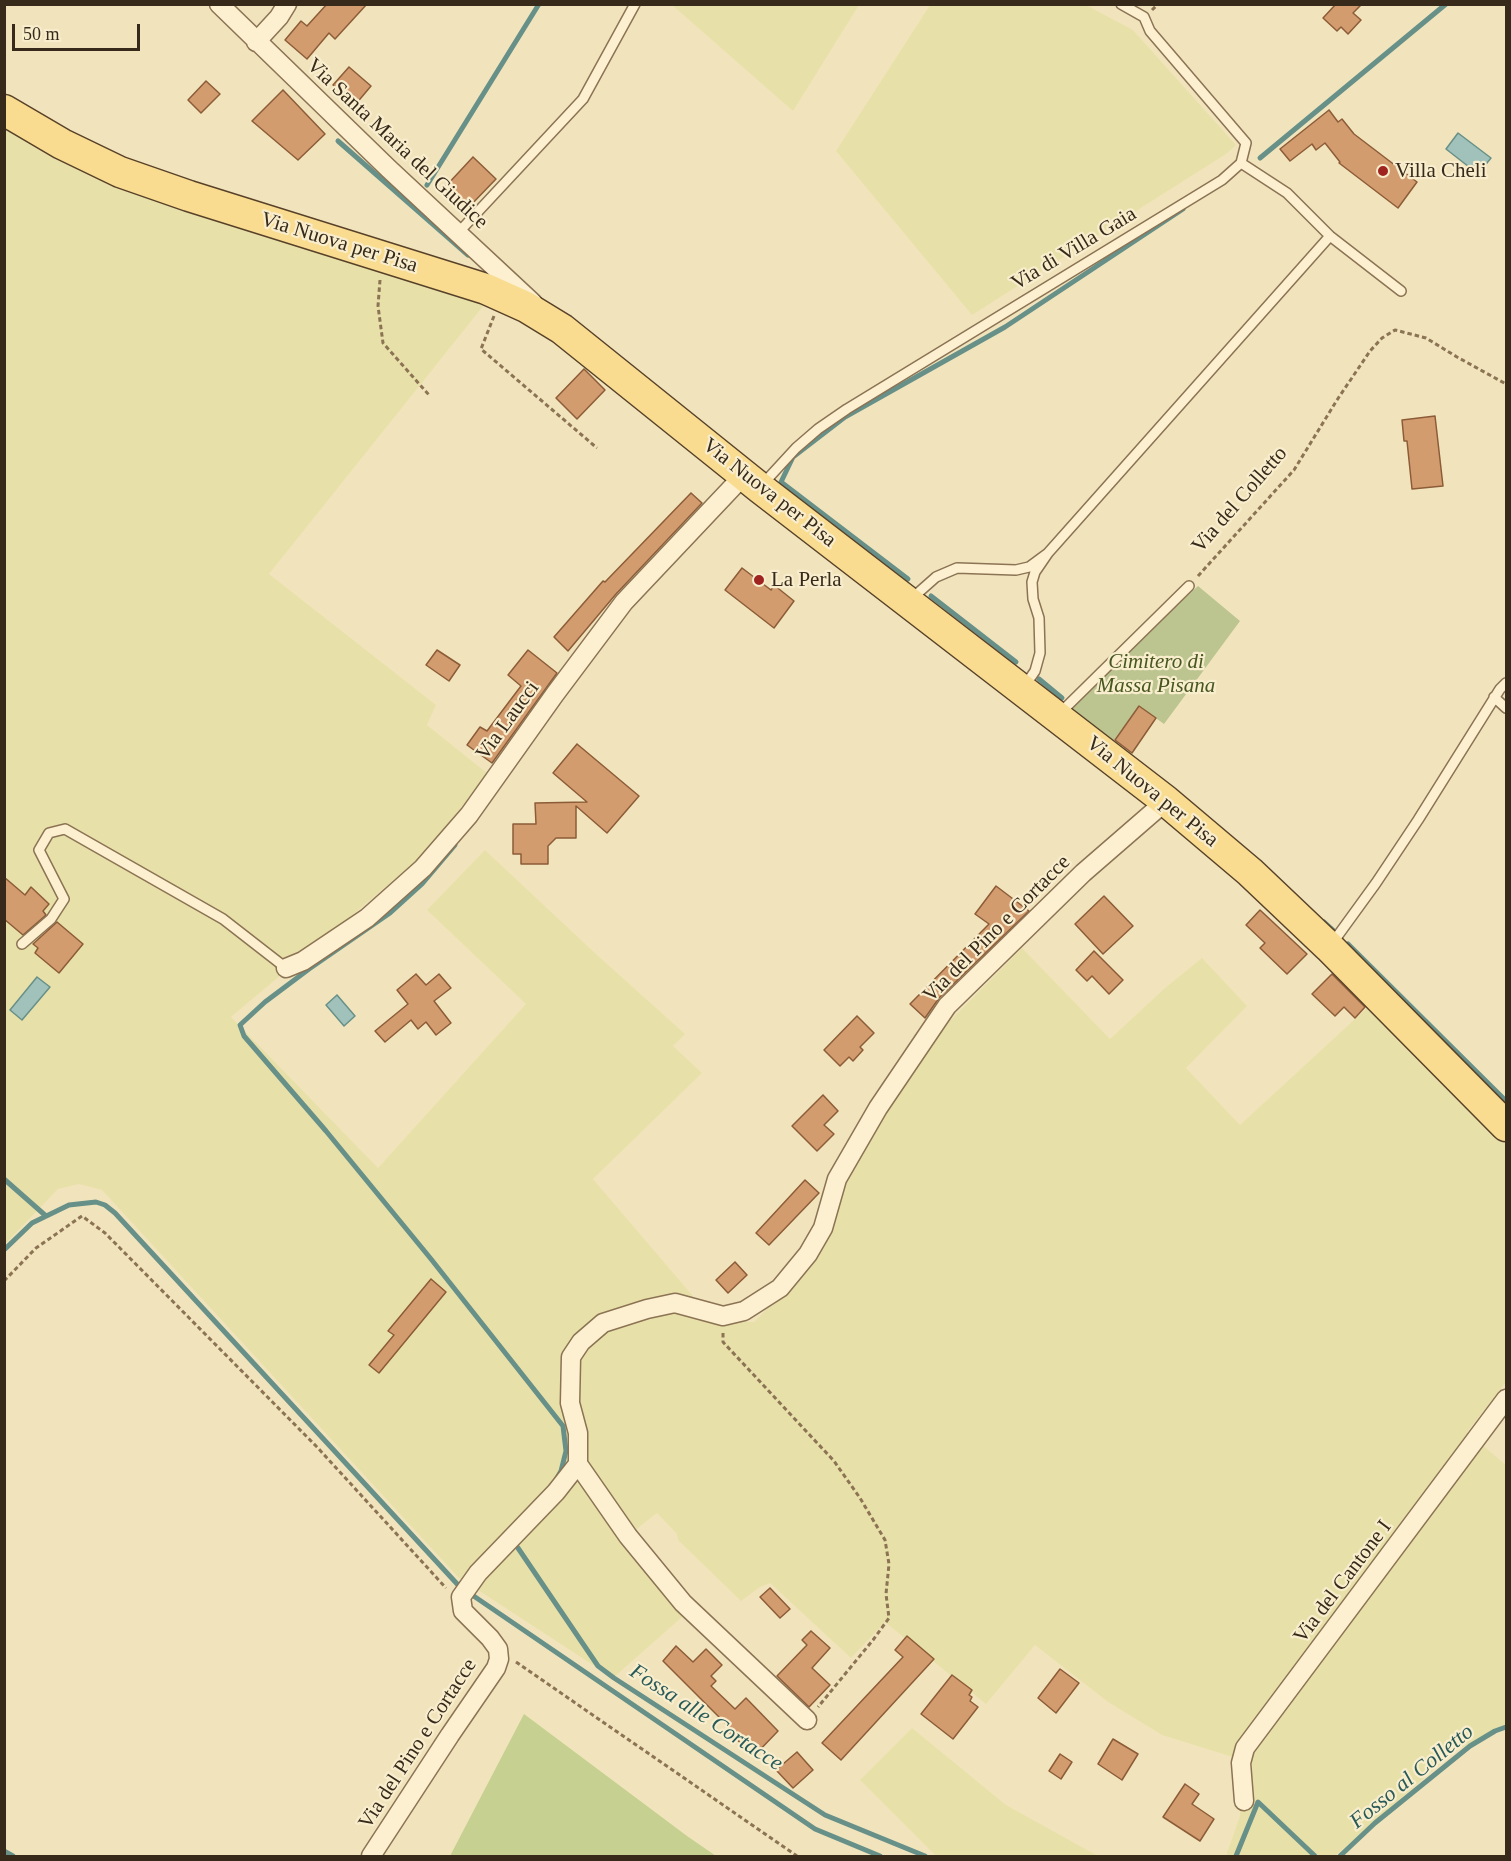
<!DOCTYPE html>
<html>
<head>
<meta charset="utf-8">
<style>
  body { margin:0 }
  #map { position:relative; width:1511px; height:1861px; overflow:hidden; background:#f1e4bc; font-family:Georgia,serif }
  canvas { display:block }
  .frame { position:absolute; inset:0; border:6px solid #382a1a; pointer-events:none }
  .scale { position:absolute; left:12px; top:24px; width:128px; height:27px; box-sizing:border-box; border:3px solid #382a1a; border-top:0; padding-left:8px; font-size:18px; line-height:21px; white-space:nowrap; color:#382a1a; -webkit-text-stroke:4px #f8edcd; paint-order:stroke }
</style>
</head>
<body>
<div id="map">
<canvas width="1511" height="1861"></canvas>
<div class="frame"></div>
<div class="scale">50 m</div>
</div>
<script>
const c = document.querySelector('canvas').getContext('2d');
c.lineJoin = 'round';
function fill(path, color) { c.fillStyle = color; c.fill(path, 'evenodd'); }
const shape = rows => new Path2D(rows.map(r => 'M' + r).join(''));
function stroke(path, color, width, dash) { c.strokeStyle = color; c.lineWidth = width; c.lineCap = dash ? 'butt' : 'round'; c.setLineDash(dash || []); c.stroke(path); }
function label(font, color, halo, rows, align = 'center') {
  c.font = font + ' Georgia,serif'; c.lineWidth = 4.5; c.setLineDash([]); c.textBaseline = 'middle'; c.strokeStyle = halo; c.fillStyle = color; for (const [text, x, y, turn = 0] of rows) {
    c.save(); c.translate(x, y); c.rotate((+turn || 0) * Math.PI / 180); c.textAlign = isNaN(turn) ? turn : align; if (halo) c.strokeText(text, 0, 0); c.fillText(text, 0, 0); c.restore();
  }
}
fill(shape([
  [672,5,859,5,793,111],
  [930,5,1086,5,1133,30,1236,145,1226,154,972,315,836,151],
  [4,126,311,243,484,305,269,574,436,705,427,725,488,774,420,858,231,1017,378,1168,526,1004,427,910,485,850,596,954,685,1034,673,1046,702,1073,593,1179,715,1322,754,1322,784,1292,838,1200,866,1142,947,1024,1022,948,1110,1039,1165,988,1202,958,1247,1006,1186,1068,1240,1125,1369,1006,1506,1144,1506,1382,1467,1432,1506,1465,1506,1725,1455,1751,1335,1856,1226,1856,1240,1816,1240,1769,1236,1758,1162,1735,1108,1702,1035,1645,986,1704,885,1622,851,1658,770,1583,760,1587,741,1601,678,1540,677,1534,657,1513,633,1532,690,1610,613,1678,458,1577,102,1190,79,1184,58,1189,5,1244],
  [912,1728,1006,1805,1098,1856,936,1856,860,1780]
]), '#e8e0a9');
fill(shape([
  [524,1714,687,1836,716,1856,450,1856]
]), '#c6d090');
fill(shape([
  [1198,586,1240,621,1164,724,1139,706,1111,744,1066,708]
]), '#bcc490');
const water = shape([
  [1458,133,1491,158,1478,174,1446,149,1458,133],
  [37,977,50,987,22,1020,10,1010,37,977],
  [337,995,355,1016,344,1026,326,1005,337,995]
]);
fill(water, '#a1c2ba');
stroke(water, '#679088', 1.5);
stroke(shape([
  [338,141,468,255],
  [1260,158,1446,4],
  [427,185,539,4],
  [908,579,781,482,793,457,845,417,1005,327,1183,209],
  [931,596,1016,662],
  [1039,679,1062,698],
  [455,845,422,884,390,913,309,969,265,1002,240,1025,244,1036,326,1131,431,1259,563,1426,566,1451,561,1471,557,1478],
  [1324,922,1335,932],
  [1348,944,1506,1101],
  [4,1179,46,1216],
  [4,1250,32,1223,69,1205,96,1202,105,1205,115,1213,459,1586,815,1829,880,1856],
  [518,1548,598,1666,614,1678,825,1815,925,1856],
  [4,1851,13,1856],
  [1236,1856,1258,1802,1315,1856],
  [1340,1856,1375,1823,1470,1746,1495,1731,1506,1727]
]), '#679088', 5);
const building = shape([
  [327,4,367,4,335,39,329,33,307,59,285,40,301,21,307,26,327,4],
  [1336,4,1362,4,1353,13,1361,20,1348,34,1341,27,1337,31,1323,18,1336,4],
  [349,67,371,86,355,105,333,85,349,67],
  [206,81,220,94,201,113,188,100,206,81],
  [283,90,325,134,298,160,252,121,283,90],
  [1329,110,1338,122,1342,119,1354,134,1417,182,1398,208,1339,163,1340,162,1325,143,1316,150,1312,144,1290,161,1280,149,1329,110],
  [473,157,496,179,468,208,446,186,473,157],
  [584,369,605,390,577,419,556,398,584,369],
  [1435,416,1443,486,1412,489,1407,441,1404,441,1402,420,1435,416],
  [691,493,702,503,616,594,568,651,554,637,603,581,605,582,691,493],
  [742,568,771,590,774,585,794,601,774,628,725,590,742,568],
  [437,650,460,665,449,681,426,665,437,650],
  [528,650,557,673,492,763,467,745,480,727,487,731,521,686,508,675,528,650],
  [1139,706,1156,718,1132,753,1115,740,1139,706],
  [577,744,639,796,607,833,576,806,576,838,556,838,548,846,548,864,521,864,521,854,513,854,513,824,536,824,535,803,587,802,553,773,577,744],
  [4,877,25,895,31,887,49,904,43,911,46,915,23,935,4,919,4,877],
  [996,886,1029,911,939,998,925,1018,910,1004,989,924,975,914,996,886],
  [1104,896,1133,926,1103,954,1075,924,1104,896],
  [1260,910,1307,954,1287,974,1260,948,1265,943,1246,925,1260,910],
  [57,922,83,944,59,973,35,953,38,948,33,944,57,922],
  [1094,951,1123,980,1109,994,1092,976,1087,981,1076,970,1094,951],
  [416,974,426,985,439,974,451,988,434,1001,451,1023,436,1035,426,1022,418,1029,411,1020,385,1042,375,1031,408,1004,397,990,416,974],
  [1332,974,1365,1007,1355,1018,1344,1007,1335,1016,1312,994,1332,974],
  [857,1016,874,1033,860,1047,863,1050,853,1061,849,1057,840,1066,824,1050,857,1016],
  [823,1095,838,1111,824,1125,834,1134,817,1151,792,1126,823,1095],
  [805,1180,819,1193,769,1245,756,1233,805,1180],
  [735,1262,747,1275,728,1293,716,1280,735,1262],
  [431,1279,446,1292,379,1373,369,1365,394,1335,388,1331,431,1279],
  [770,1588,790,1609,780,1618,760,1597,770,1588],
  [811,1631,830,1648,812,1668,830,1685,809,1707,777,1676,807,1645,802,1640,811,1631],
  [907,1636,934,1659,841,1760,822,1743,903,1657,895,1650,907,1636],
  [676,1646,693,1662,706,1649,722,1665,711,1676,716,1681,711,1686,735,1709,746,1698,778,1731,754,1756,728,1731,730,1728,663,1661,676,1646],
  [1060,1669,1079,1683,1056,1713,1038,1698,1060,1669],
  [952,1675,972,1690,969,1695,972,1697,970,1701,978,1707,953,1739,921,1714,952,1675],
  [1113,1739,1138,1754,1122,1780,1098,1764,1113,1739],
  [797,1752,813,1770,793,1788,776,1770,797,1752],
  [1060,1754,1072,1762,1061,1779,1049,1771,1060,1754],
  [1185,1784,1199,1794,1192,1804,1214,1819,1200,1841,1163,1817,1185,1784]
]);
fill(building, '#d39c6f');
stroke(building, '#8c5c38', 1.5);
const lane = shape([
  [1241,163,1287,193,1330,236,1401,291],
  [458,233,583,99,635,4],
  [761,486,796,448,818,429,847,409,1222,180,1241,163,1246,143,1150,31,1144,17,1121,4],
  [1048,553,1330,236],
  [910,600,936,577,957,568,1016,570,1029,567,1048,553,1035,572,1032,582,1033,599,1039,618,1040,653,1035,671,1024,687],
  [1494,697,1506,708],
  [1059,714,1189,586],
  [22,944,51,919,64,899,39,850,49,833,65,829,223,919,286,968],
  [1331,945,1376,883,1418,820,1500,689,1506,683]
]);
const street = shape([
  [219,4,389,169,533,303],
  [256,42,279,17,287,4],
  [286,968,303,961,367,918,423,868,469,815,555,694,624,602,744,475],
  [578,1464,628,1536,683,1603,807,1720],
  [1244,1801,1241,1763,1245,1748,1506,1399],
  [371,1856,450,1735,496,1668,499,1659,498,1649,490,1638,463,1611,461,1597,478,1573,556,1492,578,1464,578,1433,570,1403,571,1357,581,1342,603,1323,647,1309,675,1303,723,1316,744,1311,780,1288,808,1254,823,1228,837,1179,878,1108,947,1006,1083,873,1166,801]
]);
const primary = shape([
  [4,110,62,144,120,172,189,196,486,289,526,307,562,329,760,488,1166,801,1250,872,1329,947,1506,1126]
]);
stroke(lane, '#8b7354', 12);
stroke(street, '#8b7354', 21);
stroke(primary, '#584129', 33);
stroke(shape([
  [1152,10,1158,4],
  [380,280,378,306,383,343,429,395],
  [494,316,481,349,597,448],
  [1198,576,1294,470,1337,400,1370,351,1382,338,1395,330,1426,338,1457,357,1506,384],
  [4,1281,36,1248,82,1216,105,1233,317,1447,446,1588],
  [723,1333,723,1342,834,1461,860,1498,885,1540,889,1564,886,1594,889,1618,873,1640,818,1707],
  [516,1662,797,1856]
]), '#8b7354', 3, [4.5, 3]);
stroke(lane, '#fcf0d0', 9);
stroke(street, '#fcf0d0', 18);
stroke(primary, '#f9dc90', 30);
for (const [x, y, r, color] of [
  [1383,171,6,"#9f231f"],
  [759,580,6,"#9f231f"]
]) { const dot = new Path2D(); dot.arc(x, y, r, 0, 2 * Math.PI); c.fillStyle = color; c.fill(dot); stroke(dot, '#f8edcd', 2); }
label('21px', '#382a1a', '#f8edcd', [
  ["Via Santa Maria del Giudice",397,144,43],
  ["Via Nuova per Pisa",339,243,17],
  ["Via di Villa Gaia",1074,249,-31],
  ["Via Nuova per Pisa",769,493,38],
  ["Via del Colletto",1240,500,-49],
  ["Via Laucci",508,721,-54],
  ["Via Nuova per Pisa",1152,792,39],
  ["Via del Pino e Cortacce",997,929,-45],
  ["Via del Cantone I",1343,1582,-53],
  ["Via del Pino e Cortacce",418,1744,-57]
]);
label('21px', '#382a1a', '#f8edcd', [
  ["Villa Cheli",1395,171],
  ["La Perla",771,580]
], 'left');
label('italic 21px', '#47571f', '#f8edcd', [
  ["Cimitero di",1156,662],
  ["Massa Pisana",1156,686]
]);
label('italic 22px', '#285a58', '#f8edcd', [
  ["Fossa alle Cortacce",706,1718,33],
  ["Fosso al Colletto",1412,1777,-39]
]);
</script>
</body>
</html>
